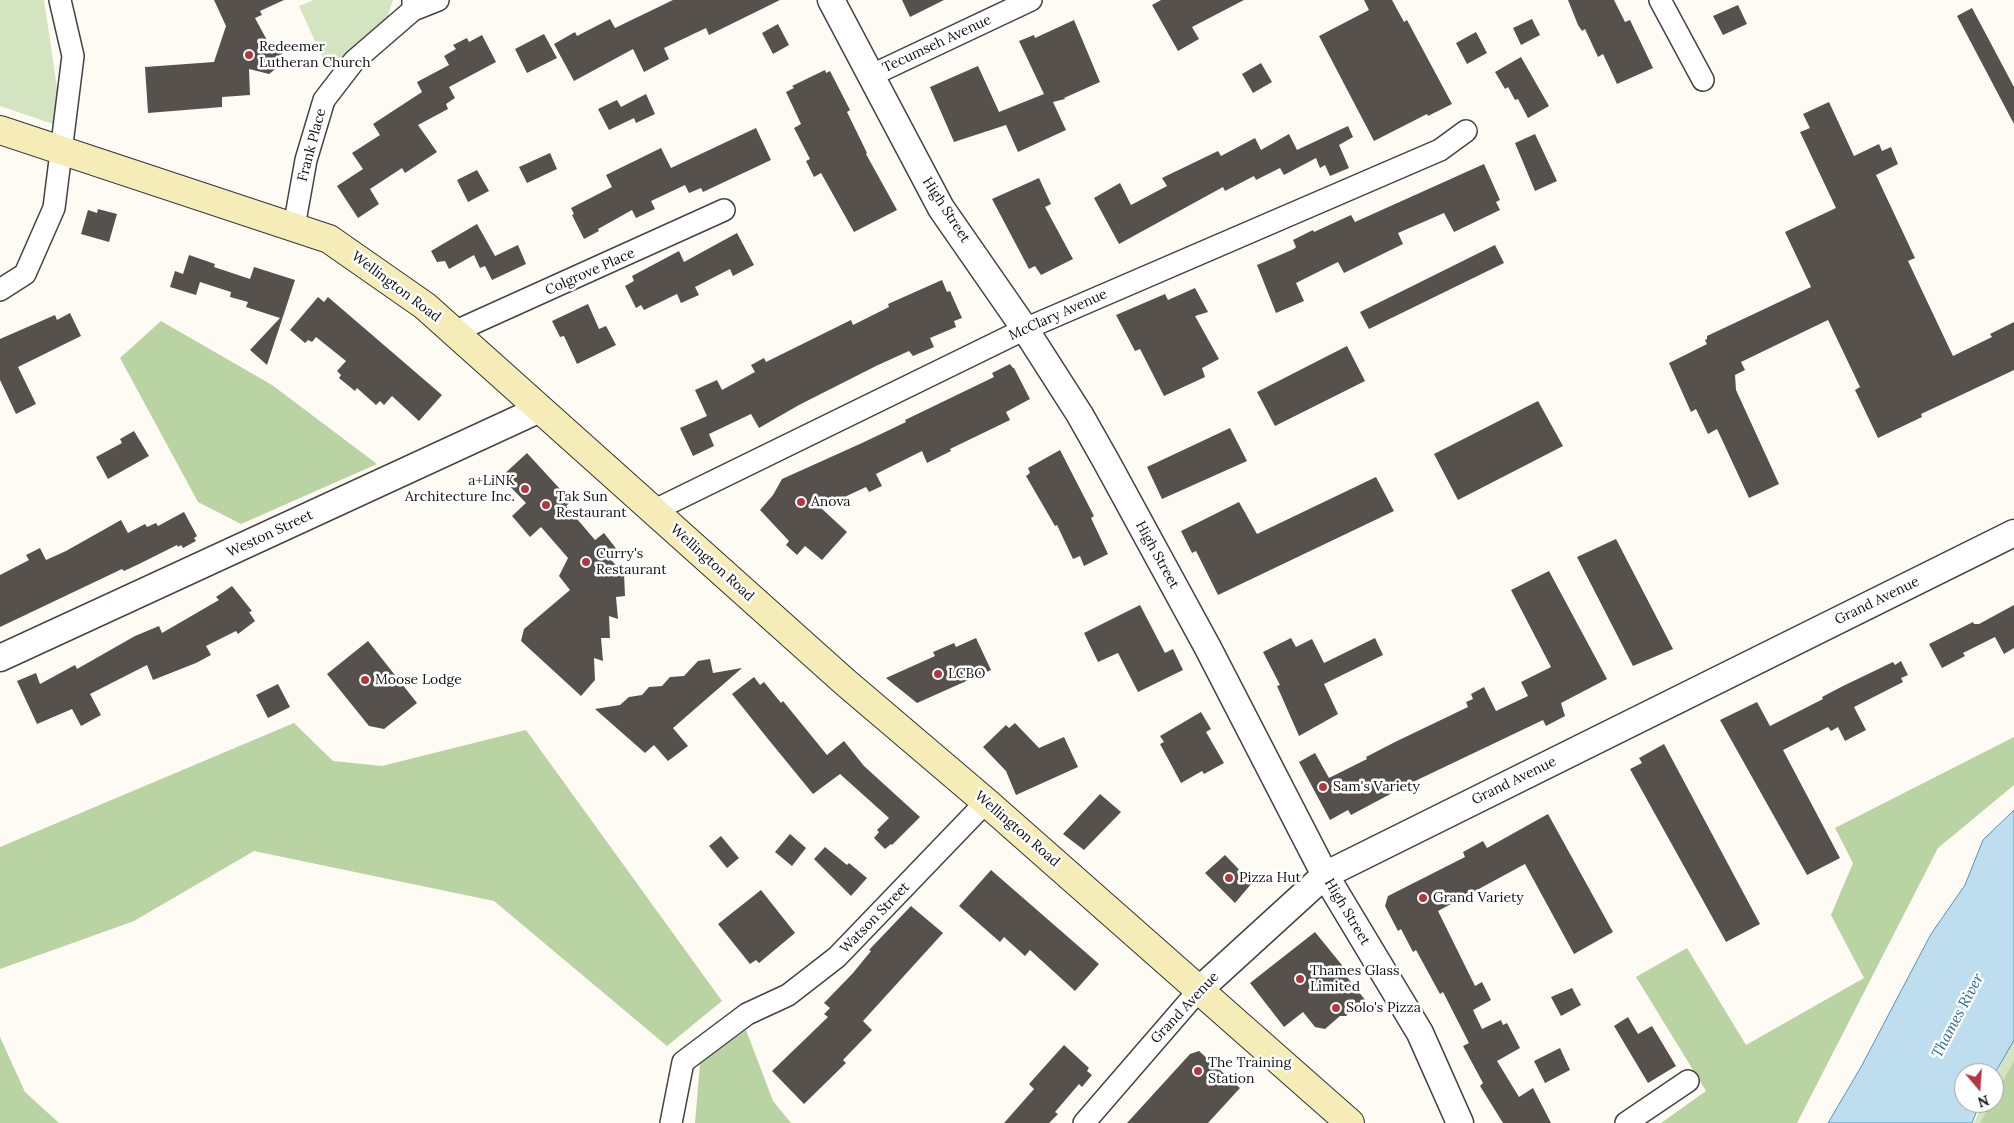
<!DOCTYPE html>
<html>
<head>
<meta charset="utf-8">
<style>
  body { margin:0 }
  #map { position:relative; width:2014px; height:1123px; overflow:hidden; background:#fdfbf4; font-family:Lora,serif }
  canvas { display:block }
  .north { position:absolute; left:1954px; top:1063px; width:50px; height:50px; box-sizing:border-box; background:#fff; border:1px solid #9f9f9f; border-radius:50%; rotate:162deg; font-size:14px; font-weight:700; line-height:20px; text-align:center; color:#101010 }
  .north::after { content:''; display:block; margin:auto; width:18px; height:22px; background:#ae3942; clip-path:polygon(50% 0,100% 100%,50% 72%,0 100%) }
</style>
</head>
<body>
<div id="map">
<canvas width="2014" height="1123"></canvas>
<div class="north">N</div>
</div>
<script>
const c = document.querySelector('canvas').getContext('2d');
c.lineJoin = 'round';
function fill(path, color) { c.fillStyle = color; c.fill(path, 'evenodd'); }
const shape = rows => new Path2D(rows.map(r => 'M' + r).join(''));
function stroke(path, color, width, dash) { c.strokeStyle = color; c.lineWidth = width; c.lineCap = dash ? 'butt' : 'round'; c.setLineDash(dash || []); c.stroke(path); }
function label(font, color, halo, rows, align = 'center') {
  c.font = font + ' Lora,serif'; c.lineWidth = 5; c.setLineDash([]); c.textBaseline = 'middle'; c.strokeStyle = halo; c.fillStyle = color; for (const [text, x, y, turn = 0] of rows) {
    c.save(); c.translate(x, y); c.rotate((+turn || 0) * Math.PI / 180); c.textAlign = isNaN(turn) ? turn : align; if (halo) c.strokeText(text, 0, 0); c.fillText(text, 0, 0); c.restore();
  }
}
fill(shape([
  [0,0,44,0,60,108,56,125,0,106],
  [314,0,393,0,387,19,335,65,325,63,299,6],
  [2014,1036,2014,1123,1974,1123,1983,1103,1994,1103,1994,1079]
]), '#d4e4c1');
fill(shape([
  [161,321,272,385,377,464,241,524,198,502,120,358],
  [294,723,333,761,382,766,526,730,722,1001,667,1046,494,901,254,851,134,921,0,969,0,847],
  [2014,737,2014,785,1938,848,1797,1123,1661,1123,1706,1091,1636,977,1687,948,1746,1045,1864,978,1831,915,1853,863,1835,828],
  [746,1030,773,1101,791,1123,695,1123,700,1064],
  [0,1037,25,1092,59,1123,0,1123],
  [2014,1061,2014,1123,1980,1123,1991,1103,1994,1103,1994,1098]
]), '#bad3a2');
const water = shape([
  [2014,810,2014,1040,1994,1075,1994,1073,1964,1073,1964,1103,1980,1103,1972,1123,1828,1123,1861,1067,1931,934,1965,885,1983,840,2014,810]
]);
fill(water, '#bedeef');
stroke(water, '#4f94bc', 1);
fill(shape([
  [214,0,284,0,260,11,262,15,255,18,268,42,284,48,278,67,269,74,249,69,250,95,222,97,222,107,148,113,145,67,214,62,226,26],
  [673,0,780,0,709,35,706,28,664,48,669,59,644,72,633,49,574,81,554,44,575,32,577,36,610,19,615,28],
  [902,0,944,0,910,17],
  [1161,0,1244,0,1192,27,1199,39,1178,51,1152,5],
  [1364,0,1392,0,1404,22,1407,20,1452,104,1428,116,1427,114,1374,141,1319,36,1369,10],
  [1568,0,1614,0,1625,22,1630,20,1653,68,1617,84,1603,54,1598,57,1585,29,1582,31,1578,25],
  [1738,5,1747,24,1723,35,1713,16],
  [1972,8,2014,87,2014,124,1957,16],
  [1532,19,1540,35,1521,45,1513,28],
  [1074,20,1100,82,1064,98,1065,99,1053,102,1066,130,1018,152,1006,125,954,142,930,87,978,66,999,112,1044,94,1019,41,1034,35,1035,38],
  [778,24,789,45,773,54,762,33],
  [1476,32,1487,53,1467,64,1456,43],
  [544,34,557,58,527,73,515,49],
  [482,35,496,62,449,87,455,98,446,104,448,109,418,125,437,152,405,173,402,168,370,189,379,204,358,218,337,186,363,169,352,153,380,135,373,124,422,92,417,82,449,65,444,56,456,49,453,45,467,38,469,42],
  [1521,57,1549,106,1528,118,1518,99,1515,100,1508,87,1505,89,1495,72],
  [1261,63,1272,82,1253,93,1242,74],
  [825,70,826,73,830,71,850,110,847,112,867,153,866,154,897,210,854,232,821,173,814,177,806,161,810,159,794,128,801,124,786,92,794,88,792,86],
  [646,94,655,114,636,123,634,118,609,130,598,109,617,100,621,107],
  [1829,102,1854,156,1879,144,1882,151,1891,147,1898,164,1876,175,1915,258,1908,261,1953,356,1992,337,1990,334,2014,322,2014,370,1921,414,1922,417,1878,438,1855,390,1860,387,1828,320,1741,362,1745,370,1735,375,1736,390,1779,484,1749,498,1717,429,1708,434,1696,409,1691,412,1669,363,1707,344,1705,340,1707,339,1707,336,1811,287,1785,232,1836,208,1800,132,1810,128,1803,114],
  [1348,126,1353,137,1339,145,1349,168,1330,176,1325,165,1320,168,1316,158,1284,175,1280,168,1256,180,1254,176,1225,191,1223,187,1119,244,1094,198,1120,183,1131,205,1167,186,1162,178,1218,151,1221,156,1255,138,1261,150,1289,134,1297,150],
  [756,128,771,160,703,192,701,188,689,193,685,185,651,201,655,209,636,218,632,210,598,229,599,231,584,239,572,215,574,214,571,208,612,187,606,175,661,148,671,168],
  [1535,134,1557,181,1535,191,1515,143],
  [550,153,557,169,527,183,519,167],
  [1484,164,1500,200,1496,202,1500,210,1454,232,1444,213,1398,233,1403,244,1344,273,1338,262,1296,283,1304,301,1276,313,1257,265,1294,249,1296,247,1293,240,1313,230,1314,232,1351,215,1355,222],
  [477,170,489,191,468,202,457,180],
  [1039,178,1051,204,1045,207,1073,259,1041,275,1035,266,1029,269,992,199],
  [98,209,117,214,109,242,81,234,88,210,97,213],
  [477,224,495,256,518,245,526,264,492,280,485,266,480,268,474,255,449,269,445,261,437,262,431,251],
  [737,233,754,265,733,276,730,269,695,287,699,295,681,303,677,294,644,310,641,305,636,308,625,286,634,281,632,276,679,251,684,262],
  [1495,245,1504,263,1369,329,1360,312],
  [189,255,215,264,214,267,250,279,254,267,295,280,267,365,250,350,280,318,246,307,248,302,230,297,231,292,200,282,196,295,170,287,175,271,183,274],
  [942,280,947,292,950,291,962,318,954,321,956,327,930,338,934,347,913,356,909,351,876,366,799,405,759,428,751,414,709,434,714,446,693,456,680,428,707,416,695,390,717,380,722,390,755,372,751,365,764,358,766,362,851,320,853,325,889,307,888,304],
  [1195,288,1208,312,1195,316,1219,359,1202,368,1205,377,1164,396,1140,349,1135,351,1116,315,1165,294,1168,300],
  [318,297,324,302,328,297,442,395,419,421,392,396,384,405,380,401,376,405,357,388,355,391,339,378,341,375,337,371,346,361,316,337,312,342,308,340,305,343,290,330],
  [588,304,599,329,606,326,616,345,577,364,564,336,560,337,552,321],
  [70,313,81,336,18,367,36,404,16,414,0,380,0,339,55,315,57,320],
  [1347,346,1365,381,1275,426,1257,392],
  [1010,364,1013,368,1014,368,1030,399,1006,412,1010,420,950,449,951,451,927,463,922,451,876,474,882,486,869,492,866,487,821,508,847,532,822,560,805,546,797,555,786,545,789,541,760,510,773,495,782,479,862,443,906,422,905,420,994,377,992,373],
  [1538,401,1563,446,1458,500,1434,454],
  [1230,428,1247,461,1162,499,1147,467],
  [134,431,149,456,108,479,96,457,122,443,120,439],
  [1060,450,1094,516,1091,518,1108,554,1084,566,1080,556,1073,559,1057,525,1055,526,1026,476,1030,473,1028,468],
  [527,453,571,501,566,506,595,540,604,533,618,551,609,558,624,573,625,596,616,597,618,619,609,616,610,638,601,638,603,661,594,658,595,680,581,696,521,641,524,629,570,590,559,576,568,558,541,527,530,537,512,516,526,503,501,477],
  [1376,477,1394,511,1218,595,1196,551,1192,553,1181,531,1239,502,1257,534],
  [184,512,197,536,194,538,196,541,183,548,181,545,178,547,177,545,137,565,124,571,122,569,0,627,0,575,29,560,26,555,40,548,46,560,66,551,121,520,128,533,145,524,147,527,156,523,158,526],
  [1616,539,1673,649,1633,666,1577,557],
  [1549,571,1607,679,1561,703,1565,716,1546,726,1543,720,1413,782,1351,815,1348,810,1330,820,1299,762,1315,753,1329,778,1367,759,1366,757,1395,742,1468,707,1466,702,1473,699,1471,694,1484,687,1496,711,1528,696,1521,682,1551,667,1511,590],
  [232,586,252,611,249,612,255,621,238,634,236,631,206,646,211,655,196,663,153,680,147,665,90,694,101,715,81,726,72,709,37,724,17,681,36,673,40,684,75,665,77,669,135,636,159,626,162,633,219,600,216,597],
  [1140,605,1165,653,1173,649,1183,670,1138,692,1118,653,1098,662,1084,633],
  [2014,605,2014,648,2004,654,1995,637,1963,653,1965,656,1942,668,1929,644,1973,622,1974,624,1979,624],
  [976,638,991,670,917,703,886,678,935,656,933,652,954,643,956,647],
  [1291,638,1296,647,1312,639,1324,663,1375,638,1383,655,1324,684,1338,714,1299,736,1277,686,1280,685,1263,652],
  [368,641,417,703,384,729,369,726,327,674],
  [710,659,713,673,742,668,673,728,688,746,668,761,654,745,645,753,595,709,620,705,629,697,642,695,649,687,662,686,670,677,684,676,698,661],
  [1901,661,1908,675,1901,678,1903,682,1854,707,1866,730,1845,741,1838,727,1831,731,1828,727,1783,750,1840,858,1807,875,1720,720,1757,702,1770,726,1823,699,1822,697,1843,686,1893,662,1895,665],
  [754,677,760,685,764,682,781,703,783,701,827,755,844,741,864,766,920,817,892,845,891,844,885,849,874,838,879,832,877,830,889,818,840,774,813,794,768,739,732,694],
  [278,684,290,707,268,718,256,695],
  [1201,712,1211,729,1206,732,1224,763,1204,774,1202,771,1181,783,1160,744,1164,742,1160,736],
  [1015,723,1039,748,1064,737,1078,767,1016,795,1006,771,983,747,1006,725,1009,728],
  [1664,744,1760,924,1726,942,1630,769,1642,763,1639,758],
  [1100,794,1121,812,1084,850,1063,834],
  [1548,814,1613,932,1574,954,1525,864,1438,911,1475,986,1482,982,1491,1000,1473,1010,1482,1029,1501,1020,1503,1025,1507,1023,1520,1048,1497,1061,1519,1097,1533,1088,1551,1123,1503,1123,1480,1086,1483,1083,1463,1046,1469,1043,1443,992,1440,994,1416,950,1413,952,1401,929,1398,931,1385,906,1388,896,1465,857,1463,852,1483,841,1487,848],
  [790,834,806,848,792,866,775,852],
  [721,836,739,858,727,868,709,846],
  [825,847,847,865,849,863,867,878,851,896,814,859],
  [1225,855,1252,883,1235,903,1205,873],
  [991,870,1099,964,1075,991,1030,950,1025,956,1004,937,1000,942,959,906],
  [761,890,795,933,759,963,756,960,750,964,718,924],
  [911,906,943,933,863,1021,872,1030,843,1060,846,1063,804,1104,772,1071,828,1017,824,1014,830,1008,824,1003,853,973,871,951,869,950],
  [1315,932,1350,975,1347,977,1366,1001,1346,1016,1340,1016,1325,1029,1315,1027,1303,1012,1284,1027,1250,983],
  [1572,988,1581,1005,1561,1016,1551,997],
  [1628,1017,1638,1034,1652,1026,1676,1066,1648,1083,1614,1026],
  [1064,1045,1089,1068,1087,1071,1092,1075,1082,1087,1079,1084,1055,1112,1058,1114,1049,1123,1004,1123,1034,1089,1029,1084],
  [1560,1048,1570,1070,1545,1083,1534,1061],
  [1199,1051,1240,1088,1208,1123,1127,1123,1190,1054]
]), '#57514d');
const minor = shape([
  [1660,0,1703,80],
  [413,10,438,0],
  [870,76,1031,0],
  [294,227,306,160,324,100,354,61,413,10,413,0],
  [0,290,25,274,54,208,73,56,60,0],
  [454,332,724,210],
  [653,511,1025,329,1440,150,1466,131],
  [671,1123,683,1062,747,1014,788,995,837,957,986,802],
  [1084,1123,1199,990],
  [1626,1123,1688,1081]
]);
const tertiary = shape([
  [831,0,941,208,1025,329,1080,415,1106,461,1208,648,1325,875,1420,1033,1460,1123],
  [0,658,540,409],
  [1199,990,1325,875,2014,533]
]);
const secondary = shape([
  [0,130,329,239,425,306,845,682,986,802,1350,1123]
]);
stroke(minor, '#434343', 24);
stroke(tertiary, '#434343', 29);
stroke(secondary, '#323232', 30);
stroke(minor, '#fff', 21);
stroke(tertiary, '#fff', 26);
stroke(secondary, '#f5ecb7', 28);
for (const [x, y, r, color] of [
  [249,55,5,"#ae3942"],
  [525,489,5,"#ae3942"],
  [801,502,5,"#ae3942"],
  [546,505,5,"#ae3942"],
  [586,562,5,"#ae3942"],
  [938,674,5,"#ae3942"],
  [365,680,5,"#ae3942"],
  [1323,787,5,"#ae3942"],
  [1229,878,5,"#ae3942"],
  [1423,898,5,"#ae3942"],
  [1300,979,5,"#ae3942"],
  [1336,1008,5,"#ae3942"],
  [1198,1071,5,"#ae3942"]
]) { const dot = new Path2D(); dot.arc(x, y, r, 0, 2 * Math.PI); c.fillStyle = color; c.fill(dot); stroke(dot, '#fff', 2); }
label('14px', '#101010', '#fff', [
  ["Tecumseh Avenue",937,44,-25],
  ["Frank Place",312,145,-75],
  ["High Street",946,210,57],
  ["Colgrove Place",590,272,-24],
  ["Wellington Road",396,287,37],
  ["McClary Avenue",1058,315,-24],
  ["Weston Street",270,534,-25],
  ["High Street",1157,555,61],
  ["Wellington Road",712,563,42],
  ["Grand Avenue",1877,601,-26],
  ["Grand Avenue",1514,781,-26],
  ["Wellington Road",1017,829,41],
  ["High Street",1347,912,59],
  ["Watson Street",875,918,-46],
  ["Grand Avenue",1185,1008,-47]
]);
label('14px', '#101010', '#fff', [
  ["Redeemer",259,47],
  ["Lutheran Church",259,63],
  ["a+LiNK",515,481,"right"],
  ["Architecture Inc.",515,497,"right"],
  ["Tak Sun",556,497],
  ["Restaurant",556,513],
  ["Anova",811,502],
  ["Curry's",596,554],
  ["Restaurant",596,570],
  ["LCBO",948,674],
  ["Moose Lodge",375,680],
  ["Sam's Variety",1333,787],
  ["Pizza Hut",1239,878],
  ["Grand Variety",1433,898],
  ["Thames Glass",1310,971],
  ["Limited",1310,987],
  ["Solo's Pizza",1346,1008],
  ["The Training",1208,1063],
  ["Station",1208,1079]
], 'left');
label('italic 15px', '#286792', '#fff', [
  ["Thames River",1958,1016,-62]
]);
</script>
</body>
</html>
